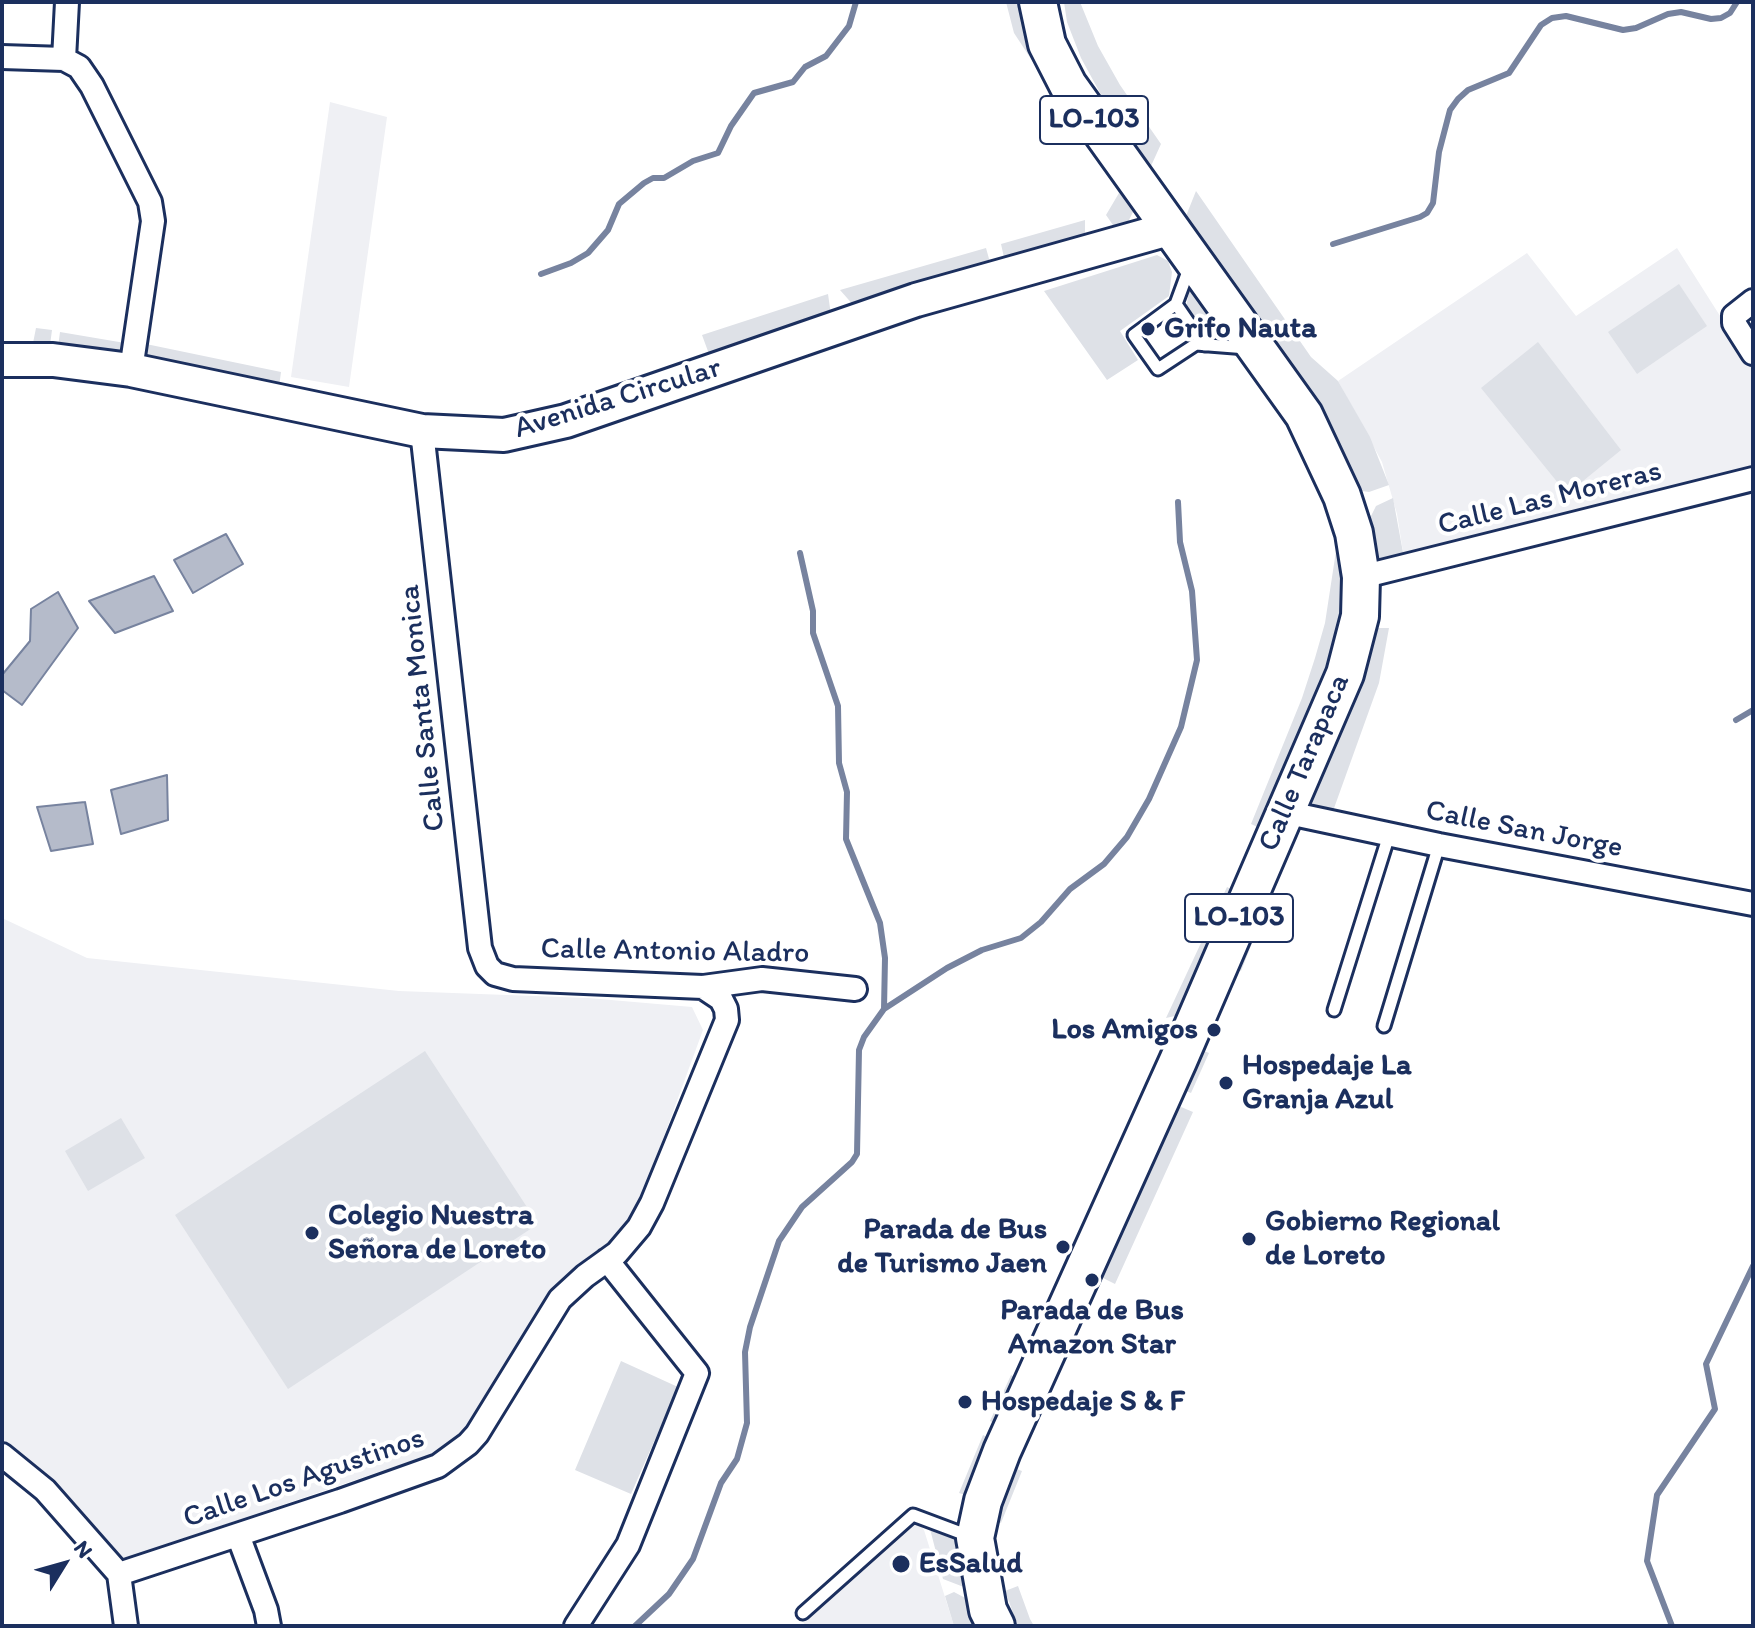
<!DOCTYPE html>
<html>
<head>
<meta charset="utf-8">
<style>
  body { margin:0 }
  #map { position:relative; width:1755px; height:1628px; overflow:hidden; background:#fff; font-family:Itim,sans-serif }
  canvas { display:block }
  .frame { position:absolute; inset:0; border:4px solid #1b2f5e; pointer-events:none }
  .north { position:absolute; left:24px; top:1524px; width:80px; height:80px; -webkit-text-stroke:6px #fff; paint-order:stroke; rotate:53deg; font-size:22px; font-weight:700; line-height:32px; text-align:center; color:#1b2f5e }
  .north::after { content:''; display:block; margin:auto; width:28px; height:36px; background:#1b2f5e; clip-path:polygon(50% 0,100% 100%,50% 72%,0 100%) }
</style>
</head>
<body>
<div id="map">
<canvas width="1755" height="1628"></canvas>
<div class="frame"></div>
<div class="north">N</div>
</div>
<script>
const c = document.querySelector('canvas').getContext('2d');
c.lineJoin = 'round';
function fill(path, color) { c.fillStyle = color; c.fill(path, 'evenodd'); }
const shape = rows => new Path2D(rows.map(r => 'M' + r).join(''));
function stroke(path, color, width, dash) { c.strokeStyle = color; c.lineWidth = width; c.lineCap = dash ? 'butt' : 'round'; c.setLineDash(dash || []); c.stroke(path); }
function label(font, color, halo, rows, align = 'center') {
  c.font = font + ' Itim,sans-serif'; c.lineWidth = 8; c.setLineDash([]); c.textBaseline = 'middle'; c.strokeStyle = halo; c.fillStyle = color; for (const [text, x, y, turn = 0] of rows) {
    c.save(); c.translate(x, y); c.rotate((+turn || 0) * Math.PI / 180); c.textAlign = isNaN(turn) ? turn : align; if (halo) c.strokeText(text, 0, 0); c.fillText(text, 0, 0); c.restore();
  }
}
fill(shape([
  [330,102,387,117,349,387,291,377],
  [1677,248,1753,368,1753,469,1404,558,1397,514,1382,462,1338,381,1527,253,1576,316],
  [2,918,87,958,399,991,588,998,692,1007,703,1030,638,1207,629,1224,460,1437,443,1450,127,1558,116,1555,50,1481,2,1443],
  [916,1519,924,1530,954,1626,806,1626,803,1622]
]), '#eff0f4');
fill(shape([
  [1006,2,1027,2,1138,202,1127,224,1115,228,1106,215,1119,193,1014,33],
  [1064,2,1080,2,1098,46,1120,85,1161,144,1151,166,1105,102,1081,58,1067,22],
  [1196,191,1311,357,1338,381,1370,437,1389,485,1369,492,1362,491,1357,486,1327,422,1186,216],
  [1085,220,1085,241,1005,262,1001,244],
  [986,248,991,266,855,307,840,290],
  [1157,255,1168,261,1172,272,1169,296,1120,331,1138,360,1107,380,1044,291],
  [1192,277,1233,338,1204,334,1186,307],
  [1679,284,1707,326,1637,374,1608,332],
  [828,294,831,315,709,354,702,335],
  [36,328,52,330,50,345,33,343],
  [60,332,125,343,122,357,58,347],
  [1538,342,1621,450,1567,494,1481,388],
  [146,344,281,372,279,387,143,360],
  [1393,498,1404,558,1387,564,1378,558,1370,518,1376,506],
  [1338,538,1344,574,1341,624,1331,662,1264,830,1251,824,1302,698,1315,658,1325,623],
  [1372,628,1389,628,1379,683,1333,811,1314,806,1310,797],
  [1298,828,1241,971,1231,967],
  [1227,887,1237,892,1184,1014,1166,1018],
  [1197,1048,1209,1053,1191,1093,1181,1089],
  [425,1051,538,1224,288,1389,175,1215],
  [1174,1104,1193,1112,1115,1284,1099,1276],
  [121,1118,145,1158,88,1191,65,1151],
  [621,1361,678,1387,631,1494,575,1470],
  [1011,1375,1019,1379,998,1425,990,1421],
  [983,1435,989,1438,972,1497,959,1493],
  [1011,1467,1022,1471,1001,1523,995,1520],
  [930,1529,962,1538,969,1589,943,1579],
  [1018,1586,1030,1619,1034,1626,1018,1626,1005,1591],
  [954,1592,971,1601,979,1626,954,1626,945,1596]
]), '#dee1e7');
const water = shape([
  [226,534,243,564,193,593,174,560,226,534],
  [154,576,173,611,115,633,89,601,154,576],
  [58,592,78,628,22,705,2,690,2,675,30,641,31,609,58,592],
  [167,775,168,820,121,834,111,790,167,775],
  [85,802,93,844,51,851,37,807,85,802]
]);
fill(water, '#b5bbca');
stroke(water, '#77839f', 2);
stroke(shape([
  [1333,244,1420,217,1427,213,1433,203,1439,152,1450,110,1458,99,1468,90,1509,73,1541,25,1552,18,1566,16,1623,30,1636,28,1668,14,1681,12,1711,19,1721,18,1730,13,1737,2],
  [541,274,571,263,588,253,608,230,619,204,644,183,653,178,664,178,693,161,718,153,731,126,754,93,793,82,805,67,826,56,849,26,856,2],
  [1736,720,1753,710],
  [884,1009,947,968,982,950,1021,938,1041,922,1070,889,1104,864,1127,837,1149,799,1181,727,1197,660,1192,591,1180,542,1178,502],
  [635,1626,669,1594,693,1559,721,1483,737,1459,747,1423,745,1352,750,1327,779,1241,802,1207,852,1162,857,1154,859,1050,864,1037,884,1009,885,958,880,923,846,839,847,792,839,763,838,706,813,633,813,611,800,553],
  [1672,1626,1647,1561,1657,1495,1715,1409,1706,1364,1753,1266]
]), '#77839f', 6);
const lane = shape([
  [1190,266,1176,304,1134,335,1158,369,1196,344,1247,348],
  [1176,304,1204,345],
  [1334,1010,1389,835],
  [1384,1026,1439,845],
  [803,1613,913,1515,969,1536]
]);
const street = shape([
  [2,57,64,59,79,67,92,86,150,202,153,221,131,370],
  [64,59,67,2],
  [1753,301,1734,316,1734,323,1753,353],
  [422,431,480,948,487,966,495,974,513,979,703,987,762,979,855,989],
  [1361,577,1753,479],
  [1284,812,1439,845,1753,904],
  [2,1455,45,1490,119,1574,126,1626],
  [238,1535,266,1610,269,1626],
  [119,1574,340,1501,438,1466,468,1444,477,1434,560,1299,585,1276,617,1253,639,1227,652,1203,727,1020,726,1009,721,999,703,987],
  [576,1626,628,1545,697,1373,607,1260]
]);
const secondary = shape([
  [2,360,53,360,131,370,422,431,504,435,566,421,916,300,1172,228]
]);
const primary = shape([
  [996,1626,988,1610,975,1538,983,1501,1002,1451,1178,1061,1345,674,1360,616,1361,577,1354,533,1342,496,1304,415,1068,85,1047,44,1038,2]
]);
stroke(lane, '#1b2f5e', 17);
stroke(street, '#1b2f5e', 28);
stroke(secondary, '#1b2f5e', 38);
stroke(primary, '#1b2f5e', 42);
stroke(lane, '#fff', 11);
stroke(street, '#fff', 22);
stroke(secondary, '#fff', 32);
stroke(primary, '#fff', 36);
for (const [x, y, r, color] of [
  [1148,329,8,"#1b2f5e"],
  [1214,1030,8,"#1b2f5e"],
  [1226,1083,8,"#1b2f5e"],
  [312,1233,8,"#1b2f5e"],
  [1249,1239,8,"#1b2f5e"],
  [1063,1247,8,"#1b2f5e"],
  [1092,1280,8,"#1b2f5e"],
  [965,1402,8,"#1b2f5e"],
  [901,1564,10,"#1b2f5e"]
]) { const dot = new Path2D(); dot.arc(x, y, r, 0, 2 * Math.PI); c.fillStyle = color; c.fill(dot); stroke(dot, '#fff', 3); }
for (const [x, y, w] of [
  [1094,120,108],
  [1239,918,108]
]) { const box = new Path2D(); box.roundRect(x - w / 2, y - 24, w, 48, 6); c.fillStyle = '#fff'; c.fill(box); stroke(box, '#1b2f5e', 2); }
label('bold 28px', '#1b2f5e', null, [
  ["LO-103",1094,120],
  ["LO-103",1239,918]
]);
label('bold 30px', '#1b2f5e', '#fff', [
  ["Grifo Nauta",1164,329],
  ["Los Amigos",1198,1030,"right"],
  ["Hospedaje La",1242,1066],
  ["Granja Azul",1242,1100],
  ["Colegio Nuestra",328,1216],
  ["Señora de Loreto",328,1250],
  ["Gobierno Regional",1265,1222],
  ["de Loreto",1265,1256],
  ["Parada de Bus",1047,1230,"right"],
  ["de Turismo Jaen",1047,1264,"right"],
  ["Parada de Bus",1092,1311,"center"],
  ["Amazon Star",1092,1345,"center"],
  ["Hospedaje S & F",981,1402],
  ["EsSalud",919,1564]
], 'left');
label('30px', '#1b2f5e', '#fff', [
  ["Avenida Circular",618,399,-17],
  ["Calle Las Moreras",1550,499,-14],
  ["Calle Santa Monica",423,708,-96],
  ["Calle Tarapaca",1305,763,-67],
  ["Calle San Jorge",1524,830,11],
  ["Calle Antonio Aladro",675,952,1],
  ["Calle Los Agustinos",304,1479,-19]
]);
</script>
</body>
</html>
